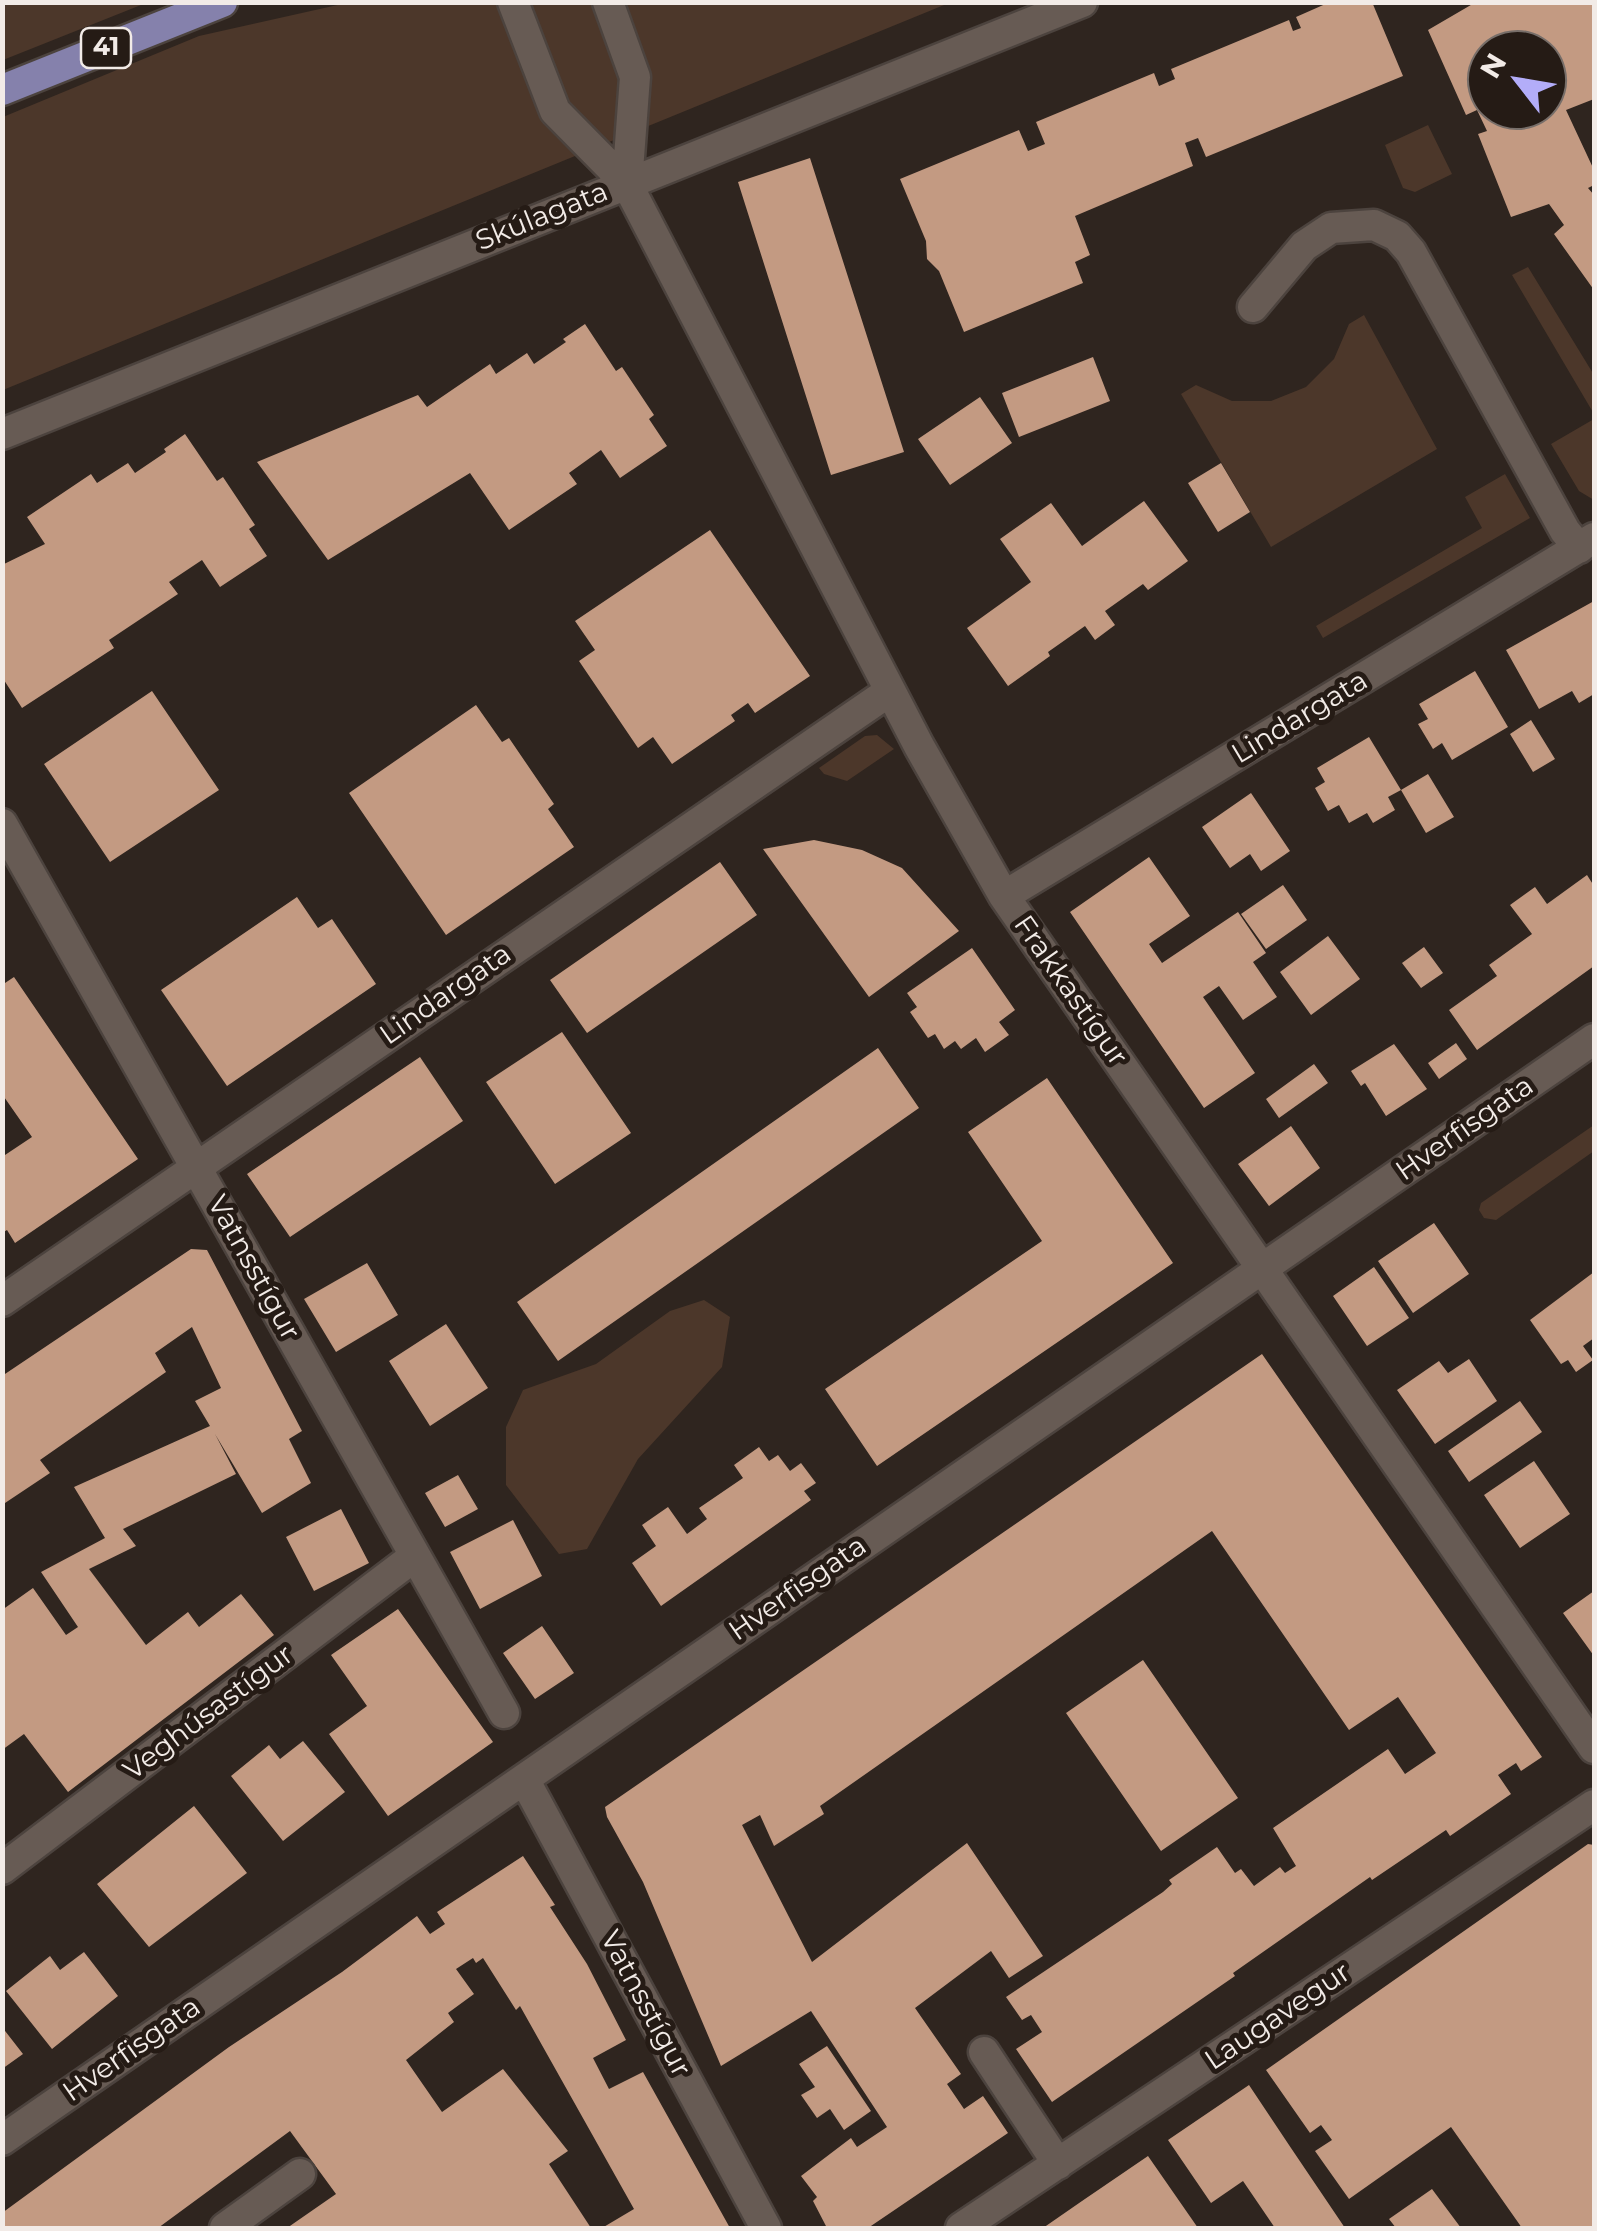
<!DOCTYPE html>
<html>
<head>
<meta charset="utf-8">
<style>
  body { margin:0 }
  #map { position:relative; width:1597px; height:2231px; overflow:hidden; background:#2f251f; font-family:Montserrat,sans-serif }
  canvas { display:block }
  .frame { position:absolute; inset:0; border:5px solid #f2ebe7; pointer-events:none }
  .north { position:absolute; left:1467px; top:30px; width:100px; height:100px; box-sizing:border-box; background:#251b15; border:2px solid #776e69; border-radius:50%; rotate:301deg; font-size:28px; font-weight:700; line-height:40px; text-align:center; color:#f2ebe7 }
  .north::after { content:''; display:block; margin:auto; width:35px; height:45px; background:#b3adf9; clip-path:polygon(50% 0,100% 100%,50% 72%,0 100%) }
</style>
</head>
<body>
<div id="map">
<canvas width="1597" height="2231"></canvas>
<div class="frame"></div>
<div class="north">N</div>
</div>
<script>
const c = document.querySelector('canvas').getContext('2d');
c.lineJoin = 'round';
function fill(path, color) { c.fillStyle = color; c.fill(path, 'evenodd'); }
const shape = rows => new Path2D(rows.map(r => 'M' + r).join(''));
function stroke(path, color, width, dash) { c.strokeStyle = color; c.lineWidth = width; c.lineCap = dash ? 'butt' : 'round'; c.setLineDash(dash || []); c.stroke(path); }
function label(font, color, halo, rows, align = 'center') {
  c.font = font + ' Montserrat,sans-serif'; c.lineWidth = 10; c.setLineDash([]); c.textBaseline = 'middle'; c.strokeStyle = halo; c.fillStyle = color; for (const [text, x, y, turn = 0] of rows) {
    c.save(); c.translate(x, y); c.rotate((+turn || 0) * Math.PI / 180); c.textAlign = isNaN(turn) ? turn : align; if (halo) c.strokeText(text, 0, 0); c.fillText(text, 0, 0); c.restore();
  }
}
fill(shape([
  [3,2,146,2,146,3,3,60],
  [351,2,949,3,3,390,3,117,199,36],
  [1428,125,1452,174,1415,192,1403,188,1385,145],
  [1528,267,1594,375,1594,414,1512,275],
  [1364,315,1437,449,1271,547,1181,394,1196,385,1232,401,1271,401,1306,387,1334,359,1349,324],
  [1594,419,1594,500,1579,491,1551,444],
  [1505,474,1530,518,1323,638,1316,626,1482,528,1465,497],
  [877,735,894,749,847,781,824,774,819,768,865,736],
  [1594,1125,1594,1151,1496,1220,1484,1218,1479,1210,1481,1203],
  [704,1300,730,1317,722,1367,638,1459,587,1549,559,1554,506,1485,506,1427,523,1390,596,1364,670,1311]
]), '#4c372a');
fill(shape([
  [1330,2,1372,2,1403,76,1206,157,1198,138,1185,143,1193,166,1075,216,1090,255,1075,262,1083,283,964,332,939,271,927,259,926,241,900,179,1019,130,1028,151,1045,144,1036,122,1154,73,1159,86,1175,79,1171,69,1289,20,1293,31,1301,28,1296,17],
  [1476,2,1594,2,1594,99,1566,110,1594,170,1594,185,1588,188,1594,195,1594,290,1554,234,1564,225,1549,204,1511,217,1478,134,1487,131,1477,110,1466,115,1428,30],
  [1487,50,1547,50,1547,110,1487,110],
  [810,158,904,452,831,475,738,182],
  [585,324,616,371,622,367,654,415,649,419,667,446,620,478,601,450,569,473,577,484,509,530,470,473,328,560,257,462,418,395,427,407,490,364,496,374,527,353,534,364,566,342,563,339],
  [1093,357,1110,401,1019,437,1002,393],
  [980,397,1012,443,950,485,918,439],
  [185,434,217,481,223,477,255,525,249,529,267,556,220,587,202,560,169,582,178,594,109,640,114,648,22,708,2,677,2,565,45,544,27,517,91,474,97,483,128,463,135,473,166,452,164,449],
  [1221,463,1250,512,1218,532,1188,483],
  [1144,501,1188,561,1148,590,1143,584,1105,611,1115,625,1095,640,1085,626,1048,652,1050,656,1008,686,967,628,1031,582,1000,539,1051,503,1082,546],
  [710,530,810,676,755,713,748,703,731,715,735,721,672,764,653,737,638,748,579,661,595,650,575,621],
  [1594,601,1594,694,1579,703,1572,691,1539,709,1506,650],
  [1475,671,1508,727,1452,760,1442,743,1433,749,1418,724,1428,719,1419,704],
  [152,691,219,790,110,862,44,764],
  [476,705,502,742,509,738,554,804,548,809,574,847,446,935,349,793],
  [1531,720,1555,759,1533,772,1510,734],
  [1369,737,1401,790,1428,774,1454,817,1426,833,1401,790,1388,797,1395,810,1373,823,1367,813,1349,823,1339,805,1328,811,1315,788,1325,782,1317,768],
  [1251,793,1290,851,1261,871,1250,854,1230,868,1202,827],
  [814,840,862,850,902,868,959,931,869,997,763,849],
  [1149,857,1190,916,1149,944,1162,963,1238,912,1266,953,1253,962,1277,997,1243,1020,1219,986,1203,997,1255,1073,1204,1108,1070,912],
  [720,862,757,915,587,1033,550,980],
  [1587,875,1594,886,1594,966,1477,1050,1449,1010,1497,976,1489,965,1532,934,1510,905,1535,887,1547,904],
  [1283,885,1307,920,1266,949,1241,914],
  [297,897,318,928,332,919,376,984,227,1086,161,990],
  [1328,936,1360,979,1311,1015,1280,972],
  [1424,947,1443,973,1421,988,1402,963],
  [972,948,1015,1010,999,1022,1009,1035,985,1052,976,1038,961,1049,955,1041,944,1049,935,1034,928,1038,910,1012,917,1007,907,993],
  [14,977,138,1159,15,1243,7,1230,2,1233,2,1157,32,1137,2,1094,2,985],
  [562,1032,631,1133,555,1184,486,1082],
  [1456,1043,1467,1059,1439,1079,1428,1063],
  [1394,1044,1427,1089,1386,1116,1365,1083,1361,1086,1351,1071],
  [878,1048,919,1108,558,1361,517,1302],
  [420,1057,463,1121,290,1237,247,1174],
  [1314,1064,1328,1083,1279,1118,1266,1099],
  [1047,1078,1173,1263,877,1466,825,1389,1042,1241,968,1132],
  [1291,1126,1320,1168,1269,1206,1238,1164],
  [1434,1223,1469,1274,1413,1313,1378,1261],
  [191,1249,207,1250,302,1431,289,1439,311,1483,262,1513,215,1434,236,1474,123,1529,136,1546,89,1569,146,1645,188,1612,199,1627,241,1594,274,1635,68,1792,24,1734,2,1750,2,1610,33,1588,66,1635,78,1627,41,1572,105,1538,74,1487,210,1426,195,1401,221,1388,192,1327,155,1353,166,1372,40,1460,50,1473,2,1505,2,1376],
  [367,1263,398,1315,336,1352,304,1299],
  [1374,1267,1409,1318,1367,1346,1333,1296],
  [1594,1272,1594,1338,1583,1346,1593,1360,1576,1372,1568,1360,1561,1364,1530,1320],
  [446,1324,488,1388,430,1426,389,1361],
  [1262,1354,1542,1757,1521,1771,1516,1763,1498,1775,1511,1794,1450,1836,1446,1830,1372,1880,1370,1877,1233,1973,1235,1976,1052,2102,1016,2049,1042,2032,1031,2015,1022,2020,1006,1997,1163,1892,1172,1884,1169,1880,1217,1847,1235,1873,1241,1869,1254,1886,1280,1867,1285,1873,1296,1866,1273,1828,1388,1749,1405,1774,1436,1753,1398,1697,1349,1730,1212,1531,820,1806,824,1814,774,1846,760,1815,742,1825,812,1962,967,1843,1043,1956,1009,1978,991,1951,915,2008,961,2074,947,2084,964,2109,983,2096,1008,2133,868,2228,827,2228,813,2201,817,2197,801,2176,851,2138,857,2147,887,2127,811,2011,721,2066,643,1882,607,1817,605,1807],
  [1469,1359,1497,1401,1435,1444,1397,1390,1439,1361,1448,1373],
  [1520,1401,1542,1432,1469,1482,1448,1451],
  [759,1447,769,1461,778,1455,790,1471,801,1463,816,1483,804,1491,811,1500,661,1606,632,1563,656,1546,642,1525,668,1507,687,1534,707,1519,699,1508,743,1478,734,1465],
  [1534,1461,1570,1514,1520,1548,1484,1495],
  [458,1475,478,1509,445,1527,425,1493],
  [341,1509,369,1563,314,1591,286,1537],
  [513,1520,542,1576,480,1609,450,1552],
  [1594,1591,1594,1656,1563,1613],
  [398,1609,493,1742,388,1816,329,1734,367,1706,331,1655],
  [542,1626,574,1673,535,1699,503,1653],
  [1143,1660,1238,1798,1161,1851,1066,1713],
  [303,1741,345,1792,283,1841,231,1776,269,1745,280,1759],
  [194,1806,247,1873,149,1947,97,1884],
  [1588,1844,1594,1845,1594,2228,1522,2228,1451,2127,1349,2199,1315,2151,1332,2140,1321,2125,1310,2133,1266,2070],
  [523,1856,555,1905,550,1907,587,1964,626,2040,593,2058,609,2089,643,2072,730,2228,602,2228,634,2209,520,2006,516,2010,483,1958,476,1963,473,1958,456,1969,474,1994,448,2013,454,2022,406,2060,442,2112,503,2069,568,2151,549,2164,591,2228,287,2228,336,2194,290,2131,158,2228,2,2228,2,2213,229,2047,342,1972,417,1916,430,1934,445,1924,437,1912],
  [84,1952,118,1996,52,2049,6,1991,50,1956,60,1970],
  [2,2027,23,2054,2,2069],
  [827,2046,871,2111,844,2130,830,2109,817,2118,801,2095,815,2087,799,2064],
  [1249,2085,1291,2148,1345,2228,1275,2228,1243,2181,1211,2203,1168,2140],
  [1148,2156,1198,2228,1043,2228,1082,2201],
  [1432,2189,1461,2228,1396,2228,1389,2219]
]), '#c39a82');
const minor = shape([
  [513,2,555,111,627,184,919,746,1004,896,1594,1748],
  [608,2,635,77,627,184],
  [1253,307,1304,246,1331,228,1374,225,1397,236,1411,252,1565,531,1579,548],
  [2,434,1082,2],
  [2,824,504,1713],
  [1004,896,1594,538],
  [2,1301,890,691],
  [524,1779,766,2228],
  [2,1869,415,1556],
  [984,2052,1058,2164],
  [2,2140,1594,1039],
  [225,2228,300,2174],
  [961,2228,1594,1805]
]);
const major = shape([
  [2,90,222,2]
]);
stroke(minor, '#4c433e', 35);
stroke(major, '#4c433e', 35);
stroke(minor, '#675b54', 30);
stroke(major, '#8581ac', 30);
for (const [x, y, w] of [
  [106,48,50]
]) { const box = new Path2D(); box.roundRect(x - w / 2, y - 20, w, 40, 8); c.fillStyle = '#251b15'; c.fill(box); stroke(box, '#f2ebe7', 2.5); }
label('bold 25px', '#f2ebe7', null, [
  ["41",106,48]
]);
label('28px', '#f2ebe7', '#251b15', [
  ["Skúlagata",542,217,-22],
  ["Lindargata",1300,718,-31],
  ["Frakkastígur",1070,991,55],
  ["Lindargata",446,995,-35],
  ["Hverfisgata",1465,1129,-35],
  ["Vatnsstígur",253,1268,61],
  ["Hverfisgata",798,1589,-35],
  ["Veghúsastígur",209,1713,-37],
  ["Vatnsstígur",645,2004,62],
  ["Laugavegur",1278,2017,-34],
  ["Hverfisgata",132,2050,-35]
]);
</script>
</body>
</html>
